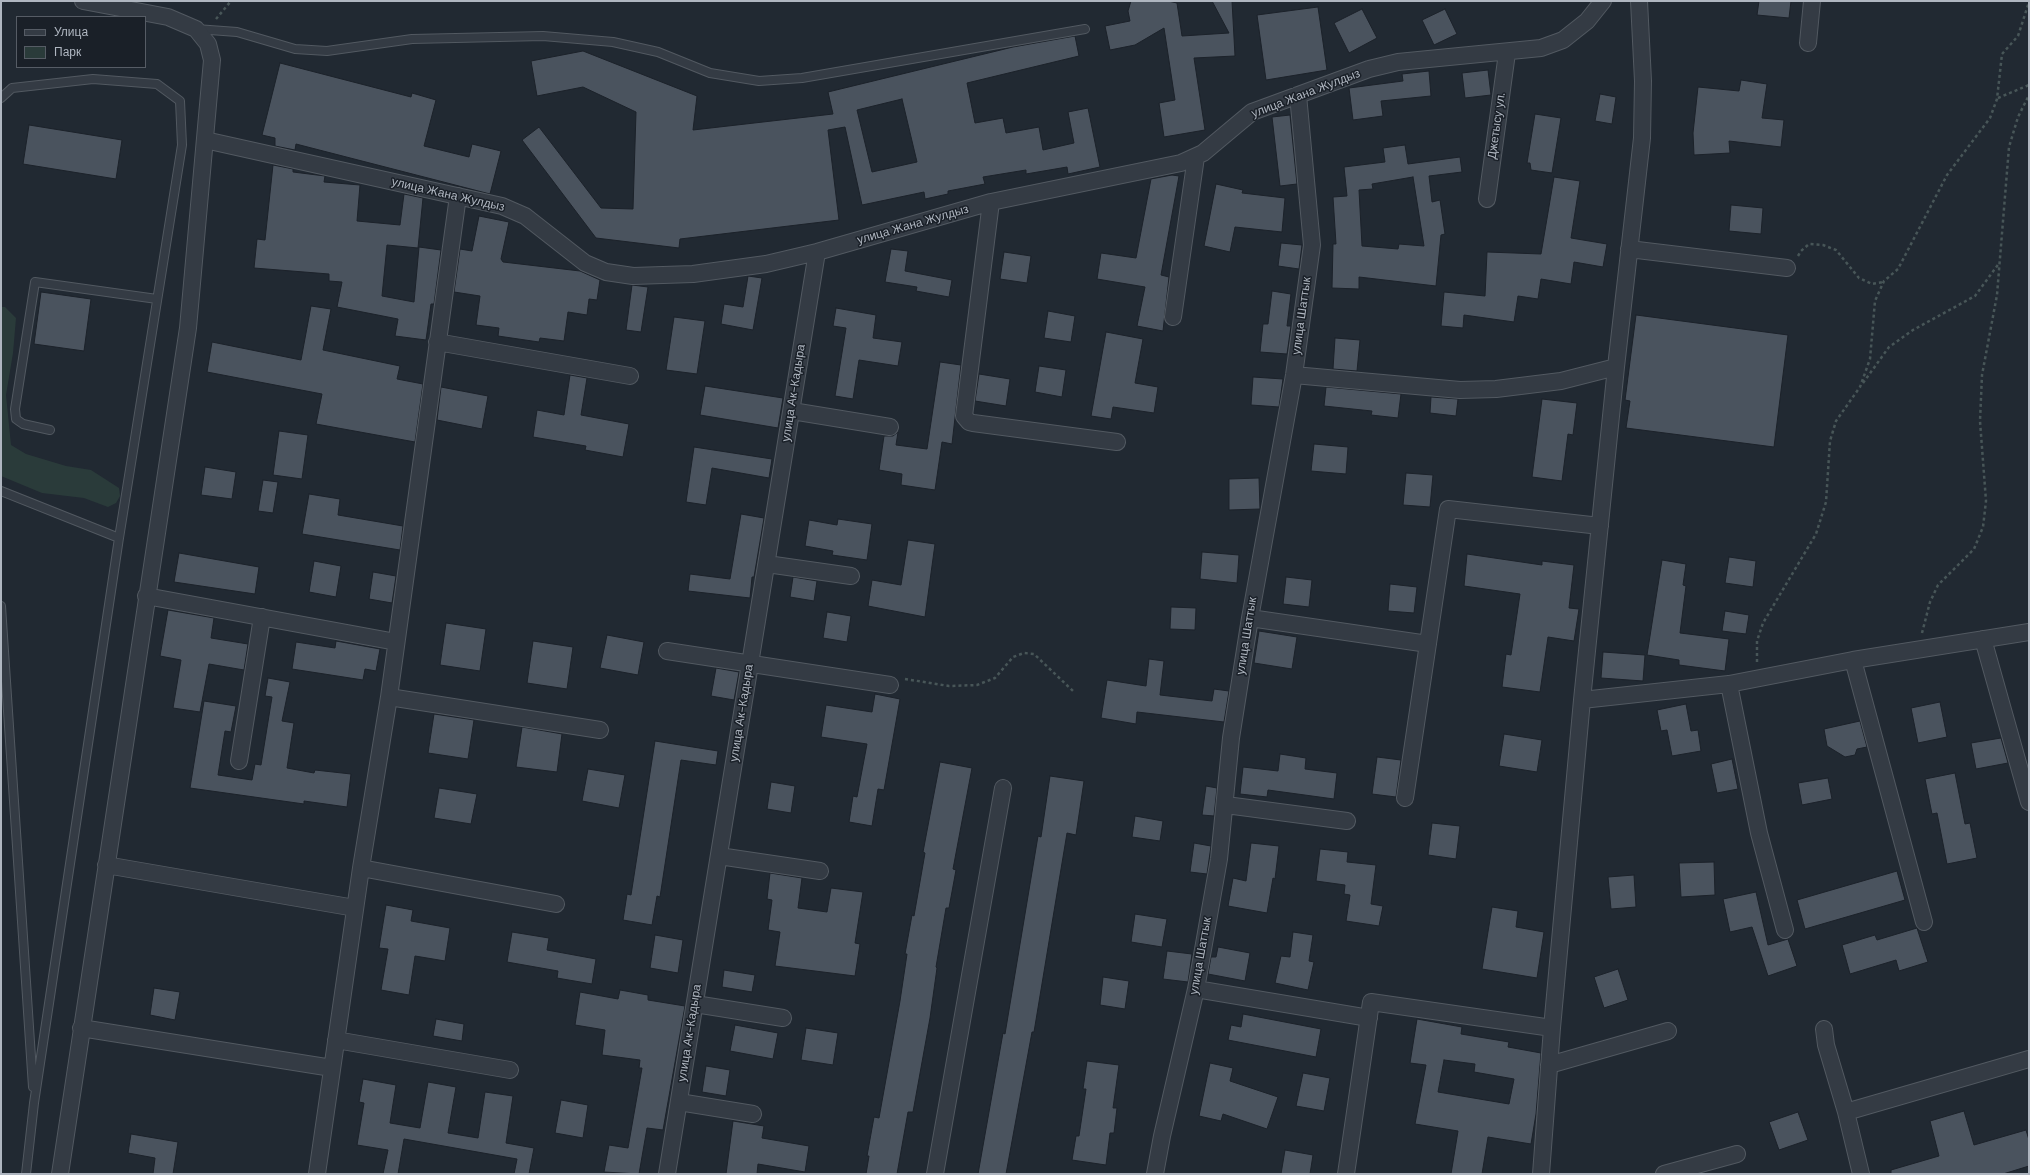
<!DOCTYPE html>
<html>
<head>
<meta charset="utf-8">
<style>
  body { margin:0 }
  #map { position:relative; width:2030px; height:1175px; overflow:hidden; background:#212932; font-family:"DM Sans",sans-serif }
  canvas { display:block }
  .frame { position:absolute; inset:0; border:2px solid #afb6c0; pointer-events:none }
  .legend { position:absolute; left:16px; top:16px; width:130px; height:52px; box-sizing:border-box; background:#1a2028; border:1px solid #565c65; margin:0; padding:5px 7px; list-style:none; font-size:12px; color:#afb6c0 }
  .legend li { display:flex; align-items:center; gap:8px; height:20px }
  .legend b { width:20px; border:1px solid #565c65 }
</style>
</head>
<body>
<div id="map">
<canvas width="2030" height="1175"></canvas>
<div class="frame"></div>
<ul class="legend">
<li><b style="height:5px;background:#343b44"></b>Улица</li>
<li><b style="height:11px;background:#2a3b3a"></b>Парк</li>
</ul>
</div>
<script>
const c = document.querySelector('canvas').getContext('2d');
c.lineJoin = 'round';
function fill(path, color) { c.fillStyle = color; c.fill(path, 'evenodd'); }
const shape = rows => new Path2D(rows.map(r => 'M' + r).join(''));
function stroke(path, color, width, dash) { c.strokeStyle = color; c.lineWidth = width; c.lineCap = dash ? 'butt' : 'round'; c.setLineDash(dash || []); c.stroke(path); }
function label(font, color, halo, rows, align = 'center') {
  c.font = font + ' "DM Sans",sans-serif'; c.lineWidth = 3; c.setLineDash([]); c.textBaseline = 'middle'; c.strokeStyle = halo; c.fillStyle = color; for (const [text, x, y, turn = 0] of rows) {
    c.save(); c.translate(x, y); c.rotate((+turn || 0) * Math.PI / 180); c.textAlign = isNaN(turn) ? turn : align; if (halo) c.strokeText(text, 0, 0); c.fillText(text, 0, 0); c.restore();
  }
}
fill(shape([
  [1,307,5,307,16,318,13,353,6,395,11,445,26,454,66,466,91,470,119,488,120,496,116,503,108,507,84,498,42,493,1,476]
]), '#2a3b3a');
const building = shape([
  [1131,1,1168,1,1177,3,1182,36,1229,33,1212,1,1232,1,1235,56,1194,58,1205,130,1164,137,1159,103,1175,100,1164,28,1135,45,1110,50,1105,26,1130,21,1128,11,1131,1],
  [1759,1,1791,1,1789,18,1757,15,1759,1],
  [1318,7,1327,70,1266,80,1257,15,1318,7],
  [1362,9,1377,38,1349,53,1334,23,1362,9],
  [1445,9,1457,34,1434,45,1422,20,1445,9],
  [1075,36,1079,56,967,83,975,123,1003,118,1006,133,1039,127,1043,150,1074,143,1068,112,1088,108,1100,167,1068,174,1067,167,1026,174,1026,170,983,177,985,184,948,191,948,194,925,199,924,192,862,205,845,127,828,130,839,220,680,239,679,248,596,238,522,140,539,127,601,208,633,209,636,112,583,87,537,96,531,61,583,51,697,96,693,130,833,114,828,92,1013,47,1075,36],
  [902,99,917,162,872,172,857,110,902,99],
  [280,63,411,97,412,93,436,100,424,146,469,157,472,144,501,151,490,194,296,144,295,150,275,146,275,138,262,135,280,63],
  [1488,70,1491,95,1465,98,1462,73,1488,70],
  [1429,71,1431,96,1381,101,1383,116,1353,120,1349,88,1403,81,1402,74,1429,71],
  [1741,80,1767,84,1762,118,1784,120,1781,147,1729,141,1730,153,1694,155,1693,133,1698,87,1739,91,1741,80],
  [1600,94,1616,97,1612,124,1595,121,1600,94],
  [1535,114,1561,118,1552,173,1531,170,1530,163,1527,163,1535,114],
  [1290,115,1297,184,1280,186,1272,117,1290,115],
  [29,125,122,140,116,179,23,164,29,125],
  [1405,145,1408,164,1460,157,1462,172,1429,176,1432,202,1440,200,1445,234,1441,235,1436,286,1359,277,1359,289,1332,288,1333,244,1336,244,1333,197,1347,196,1344,167,1385,162,1383,148,1405,145],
  [1413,177,1424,246,1399,244,1398,249,1362,246,1359,190,1373,189,1372,184,1413,177],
  [273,165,293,169,293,172,325,176,324,182,360,185,357,221,400,225,404,194,423,198,418,248,387,245,382,296,414,302,419,247,441,250,434,304,431,304,426,340,395,336,398,319,337,307,342,282,329,281,329,274,254,268,257,239,265,240,273,165],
  [1172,175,1179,176,1161,275,1169,277,1163,331,1137,326,1145,287,1097,279,1101,253,1136,258,1151,179,1172,175],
  [1554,177,1580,181,1571,238,1607,244,1603,267,1574,262,1571,284,1541,279,1538,299,1518,296,1514,322,1464,315,1463,328,1441,326,1444,292,1485,296,1487,252,1541,254,1554,177],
  [1216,184,1243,190,1242,193,1285,198,1282,232,1235,227,1230,252,1204,246,1216,184],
  [1731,205,1763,208,1761,234,1729,231,1731,205],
  [479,216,509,222,501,259,503,262,580,271,600,280,597,300,589,299,587,315,568,312,564,341,540,338,539,342,498,336,499,328,476,325,480,296,454,292,460,249,472,251,479,216],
  [1281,243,1302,245,1299,269,1278,266,1281,243],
  [891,249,908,251,905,271,952,280,949,297,916,291,917,287,885,282,891,249],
  [1004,252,1031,256,1027,283,1000,279,1004,252],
  [748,276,762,278,753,330,721,324,724,304,743,307,748,276],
  [632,285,648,287,641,332,626,330,632,285],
  [1272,291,1291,294,1287,326,1291,326,1287,354,1260,352,1263,324,1268,324,1272,291],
  [41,292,91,299,84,351,34,344,41,292],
  [311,306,331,309,323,350,400,366,397,379,423,384,415,442,316,424,322,394,207,372,212,342,301,360,311,306],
  [836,308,876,315,873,338,902,342,898,366,859,360,853,399,835,396,846,328,833,326,836,308],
  [1048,311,1075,316,1071,342,1044,338,1048,311],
  [1636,315,1788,335,1774,447,1626,428,1630,401,1625,400,1636,315],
  [674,317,705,321,697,374,666,370,674,317],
  [1106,332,1143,339,1135,383,1158,387,1154,413,1113,407,1111,419,1091,416,1106,332],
  [1335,338,1360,340,1357,371,1333,369,1335,338],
  [940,362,961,365,952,444,942,442,935,490,901,485,902,474,879,470,884,436,893,436,898,432,896,445,927,449,940,362],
  [1039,366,1066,370,1062,397,1035,392,1039,366],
  [979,374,1010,379,1006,406,975,401,979,374],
  [570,375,587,378,581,415,629,424,623,457,585,450,586,446,533,437,537,410,564,415,570,375],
  [1253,377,1283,379,1279,407,1251,405,1253,377],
  [705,386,783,398,778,428,700,415,705,386],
  [441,387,488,396,482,429,437,420,441,387],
  [1326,387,1401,394,1398,418,1371,415,1372,411,1324,406,1326,387],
  [1431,397,1458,399,1456,416,1430,413,1431,397],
  [1542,399,1577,403,1573,435,1568,434,1562,481,1532,477,1542,399],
  [279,431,308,435,302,479,273,475,279,431],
  [1314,444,1348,447,1346,474,1311,471,1314,444],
  [694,447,772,459,769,478,712,468,706,505,686,502,694,447],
  [205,467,236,472,232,499,201,495,205,467],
  [1406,473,1433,475,1430,507,1403,505,1406,473],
  [1259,478,1260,509,1229,510,1229,479,1259,478],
  [263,480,278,482,273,513,258,511,263,480],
  [309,494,340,499,338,515,403,526,400,550,302,534,309,494],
  [741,514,764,518,754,577,752,577,750,598,688,591,690,574,730,579,741,514],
  [838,519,872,524,867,560,832,555,833,551,805,546,809,520,837,525,838,519],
  [908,540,935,544,925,617,868,606,872,580,901,585,908,540],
  [1202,552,1239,555,1237,583,1200,579,1202,552],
  [179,553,259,567,255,594,174,582,179,553],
  [1467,554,1542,565,1542,561,1574,565,1569,608,1579,609,1574,641,1548,637,1540,692,1502,687,1506,654,1511,655,1520,594,1464,586,1467,554],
  [1729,557,1756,561,1753,587,1725,583,1729,557],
  [1662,560,1686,564,1683,585,1686,586,1680,633,1729,639,1725,671,1679,665,1679,660,1647,655,1662,560],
  [314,561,341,566,336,597,309,592,314,561],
  [373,572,396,576,392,603,369,599,373,572],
  [793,577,817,581,814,601,790,597,793,577],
  [1286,577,1312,580,1309,607,1283,604,1286,577],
  [1390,584,1417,587,1414,613,1388,611,1390,584],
  [1171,607,1196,608,1195,630,1170,629,1171,607],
  [168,610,214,618,211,638,248,644,244,670,209,664,200,712,173,708,181,660,160,656,168,610],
  [1725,611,1749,615,1746,634,1722,631,1725,611],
  [827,612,851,616,847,642,823,638,827,612],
  [446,623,486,629,480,671,440,665,446,623],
  [1259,631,1297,637,1292,669,1254,663,1259,631],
  [607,635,644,642,638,675,600,668,607,635],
  [336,641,380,649,376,671,365,669,363,680,292,669,296,642,335,648,336,641],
  [533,641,573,647,567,689,527,683,533,641],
  [1603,652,1645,655,1643,681,1601,678,1603,652],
  [1149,659,1164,661,1160,695,1212,701,1214,689,1229,691,1224,722,1137,712,1136,724,1101,718,1107,680,1146,686,1149,659],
  [716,668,739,672,734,700,711,696,716,668],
  [268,678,290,682,282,721,294,723,287,768,314,773,315,770,351,774,347,807,304,801,304,804,190,788,204,701,236,706,231,732,225,731,218,775,252,780,255,764,261,765,272,697,265,696,268,678],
  [875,694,900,699,884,790,878,789,872,826,849,822,853,796,857,797,867,744,821,737,826,705,872,712,875,694],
  [1940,702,1947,737,1918,743,1911,708,1940,702],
  [1686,704,1691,731,1698,730,1701,751,1672,756,1667,730,1661,731,1657,710,1686,704],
  [434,714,474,720,468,759,428,753,434,714],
  [1860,721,1867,747,1857,749,1855,755,1845,757,1827,746,1824,729,1860,721],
  [522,727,562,734,557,772,516,767,522,727],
  [1504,734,1542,740,1537,772,1499,766,1504,734],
  [2001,738,2008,763,1976,769,1971,743,2001,738],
  [655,741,718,751,716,765,681,760,660,897,657,896,652,925,623,920,627,894,631,895,655,741],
  [1280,754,1306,758,1305,769,1337,773,1334,799,1268,790,1267,797,1240,794,1243,767,1278,771,1280,754],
  [1377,757,1401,760,1396,797,1372,794,1377,757],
  [1732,759,1738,789,1717,793,1711,764,1732,759],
  [940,762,972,768,953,869,956,870,949,908,946,908,936,967,937,968,930,1018,913,1112,908,1112,897,1174,866,1174,869,1156,867,1156,874,1117,879,1118,900,1001,907,954,905,954,912,915,914,916,925,853,923,852,940,762],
  [588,769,625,775,619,808,582,801,588,769],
  [1955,773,1965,824,1970,823,1977,858,1947,864,1937,813,1932,814,1925,779,1955,773],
  [1050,776,1084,781,1076,835,1067,833,1034,1032,1032,1032,1006,1174,978,1174,1003,1033,1005,1034,1038,836,1041,837,1050,776],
  [1828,778,1832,799,1802,805,1798,783,1828,778],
  [771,782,795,786,791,813,767,809,771,782],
  [1206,786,1217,788,1214,816,1202,815,1206,786],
  [439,788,477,794,471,824,434,818,439,788],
  [1135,816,1163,821,1160,841,1132,837,1135,816],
  [1432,823,1460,826,1456,859,1428,855,1432,823],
  [1194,843,1211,846,1207,874,1190,872,1194,843],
  [1251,843,1279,846,1275,879,1273,878,1267,913,1228,906,1233,878,1246,881,1251,843],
  [1320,849,1348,852,1347,862,1376,865,1371,904,1383,906,1379,926,1346,921,1350,895,1344,894,1345,885,1316,881,1320,849],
  [1714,862,1715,895,1681,897,1679,863,1714,862],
  [1897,871,1905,900,1805,929,1797,900,1897,871],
  [770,873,802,878,798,908,827,912,831,888,863,892,855,943,860,944,855,976,775,966,780,932,768,930,772,900,767,899,770,873],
  [1634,875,1636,907,1611,909,1608,877,1634,875],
  [1756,892,1768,945,1788,939,1797,966,1768,976,1752,927,1730,932,1723,899,1756,892],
  [386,905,413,910,411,921,450,928,445,961,415,956,409,995,381,990,388,949,379,948,386,905],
  [1492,907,1518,911,1516,927,1544,932,1537,978,1482,969,1492,907],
  [1135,914,1167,919,1162,947,1131,942,1135,914],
  [1917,928,1928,962,1899,971,1896,960,1850,974,1842,945,1875,935,1877,940,1917,928],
  [512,932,549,938,547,950,596,959,592,984,557,978,558,971,507,962,512,932],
  [1293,932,1313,935,1309,961,1314,962,1308,990,1275,983,1281,956,1290,957,1293,932],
  [655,935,683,940,678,973,650,968,655,935],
  [1218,947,1250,953,1245,981,1208,974,1211,957,1216,957,1218,947],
  [1167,951,1192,954,1188,982,1163,979,1167,951],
  [1618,969,1628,1000,1604,1008,1594,977,1618,969],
  [724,970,755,975,752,992,722,987,724,970],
  [1103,977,1129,981,1125,1009,1100,1005,1103,977],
  [154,988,180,992,175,1020,150,1015,154,988],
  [620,990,648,995,648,1000,685,1006,663,1130,647,1128,639,1174,604,1172,609,1145,628,1148,642,1068,639,1068,640,1060,602,1055,605,1030,575,1025,580,992,618,999,620,990],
  [1243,1014,1321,1029,1316,1057,1228,1040,1231,1025,1241,1027,1243,1014],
  [436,1019,464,1024,462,1041,433,1036,436,1019],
  [1417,1019,1462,1027,1461,1034,1509,1042,1508,1047,1541,1053,1536,1114,1531,1144,1488,1137,1482,1174,1451,1174,1458,1131,1415,1124,1426,1065,1410,1063,1417,1019],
  [1444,1060,1475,1064,1474,1072,1514,1079,1509,1104,1438,1092,1444,1060],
  [735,1025,778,1033,773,1059,730,1051,735,1025],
  [806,1028,838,1033,833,1065,801,1060,806,1028],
  [1087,1061,1119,1065,1113,1108,1117,1108,1114,1133,1110,1133,1106,1165,1072,1160,1076,1136,1079,1136,1086,1089,1083,1089,1087,1061],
  [1210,1063,1233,1068,1230,1081,1278,1097,1267,1129,1223,1114,1221,1121,1199,1116,1210,1063],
  [706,1066,730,1070,726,1096,702,1092,706,1066],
  [1303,1073,1330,1078,1324,1111,1296,1106,1303,1073],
  [363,1079,396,1085,390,1123,420,1128,428,1082,456,1087,448,1133,478,1138,485,1092,513,1096,506,1143,534,1148,529,1174,514,1174,517,1159,404,1139,398,1174,383,1174,388,1150,357,1145,364,1103,359,1102,363,1079],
  [561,1100,588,1105,583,1138,555,1133,561,1100],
  [1964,1111,1974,1145,2026,1130,2029,1140,2029,1166,2003,1174,1891,1174,1891,1170,1939,1156,1930,1121,1964,1111],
  [1798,1112,1808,1140,1779,1150,1769,1122,1798,1112],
  [733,1121,764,1126,762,1138,809,1146,805,1172,758,1164,757,1174,726,1174,733,1121],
  [131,1134,178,1142,173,1174,153,1174,155,1158,128,1153,131,1134],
  [1285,1150,1313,1155,1310,1174,1281,1174,1285,1150]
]);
fill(building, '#4a535e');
stroke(building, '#1c222a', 1);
const service = shape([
  [196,29,237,32,295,49,327,51,412,39,543,36,613,42,658,52,710,73,759,81,802,78,1085,29],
  [1,98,12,88,93,79,157,84,180,101,182,145,119,538],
  [50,430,23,424,16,419,15,409,35,282,157,299],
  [1,491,119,538,34,1103,26,1174],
  [1,606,33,1087]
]);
const minor = shape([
  [1808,43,1812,1],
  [205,140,502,206,525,216,585,263,606,272,633,276,693,274,766,264,817,252,991,202,1181,163,1203,153,1252,112,1369,69,1398,62,1541,48,1563,40,1587,21,1603,1],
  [1487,199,1507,53],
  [991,202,964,416,969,422,973,423,1117,442],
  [1629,249,1787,268],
  [1173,317,1196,157],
  [437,342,630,376],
  [1294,375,1460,390,1496,389,1561,381,1616,367],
  [792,411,890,427],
  [767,564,851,576],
  [146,596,396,642],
  [1250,618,1428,644],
  [1983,639,2029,802],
  [667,651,890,685],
  [1853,660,1924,922],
  [1729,684,1759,833,1785,930],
  [389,697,600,730],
  [1582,700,1729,684,1853,660,2029,632],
  [239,761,262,617],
  [1405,798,1448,509,1600,526],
  [1226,805,1347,821],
  [719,856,820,871],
  [106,865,355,908],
  [361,868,556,904],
  [1196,989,1369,1018],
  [695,1004,783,1018],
  [81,1028,332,1068],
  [1824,1029,1826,1045,1846,1112,1861,1174],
  [336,1040,510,1070],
  [1549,1065,1668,1031],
  [679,1102,753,1114],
  [1846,1112,2029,1059],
  [60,1174,188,328,212,60,208,44,196,29,168,17,83,1],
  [317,1174,361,868,389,697,458,196],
  [667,1174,817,252],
  [935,1174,1003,788],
  [1155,1174,1162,1136,1196,989,1219,859,1231,738,1250,618,1294,375,1312,245,1298,95],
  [1346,1174,1371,1002,1552,1028],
  [1541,1174,1552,1028,1582,700,1616,367,1642,138,1643,81,1639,1],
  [1664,1174,1737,1154]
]);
stroke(service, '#525961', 10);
stroke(minor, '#525961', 18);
stroke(shape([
  [216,19,231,1],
  [1998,98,2029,85],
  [1798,256,1801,251,1809,244,1823,245,1836,250,1859,278,1872,284,1884,282],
  [1863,383,1889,347,1913,330,1975,296,2000,262],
  [1922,633,1930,602,1938,585,1974,549,1983,527,1986,501,1980,421,1982,375,1997,295,2009,147,2018,117,2029,95],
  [1757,662,1757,641,1763,623,1816,534,1826,502,1830,441,1836,421,1860,387,1870,359,1875,301,1884,281,1898,269,1947,175,1990,118,1997,99,2002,54,2018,36,2029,2],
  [905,679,949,686,977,685,995,678,1013,657,1024,653,1034,654,1073,691]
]), '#485658', 2.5, [3, 3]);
stroke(service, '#343b44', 8);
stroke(minor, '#343b44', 16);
label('12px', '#afb6c0', '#1a2028', [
  ["улица Жана Жулдыз",1306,94,-21],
  ["Джетысу ул.",1497,126,-82],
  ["улица Жана Жулдыз",448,195,13],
  ["улица Жана Жулдыз",913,225,-16],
  ["улица Шаттык",1302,316,-82],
  ["улица Ак-Кадыра",794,393,-81],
  ["улица Шаттык",1247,636,-81],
  ["улица Ак-Кадыра",742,713,-81],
  ["улица Шаттык",1201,956,-80],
  ["улица Ак-Кадыра",690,1033,-81]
]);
</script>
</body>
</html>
